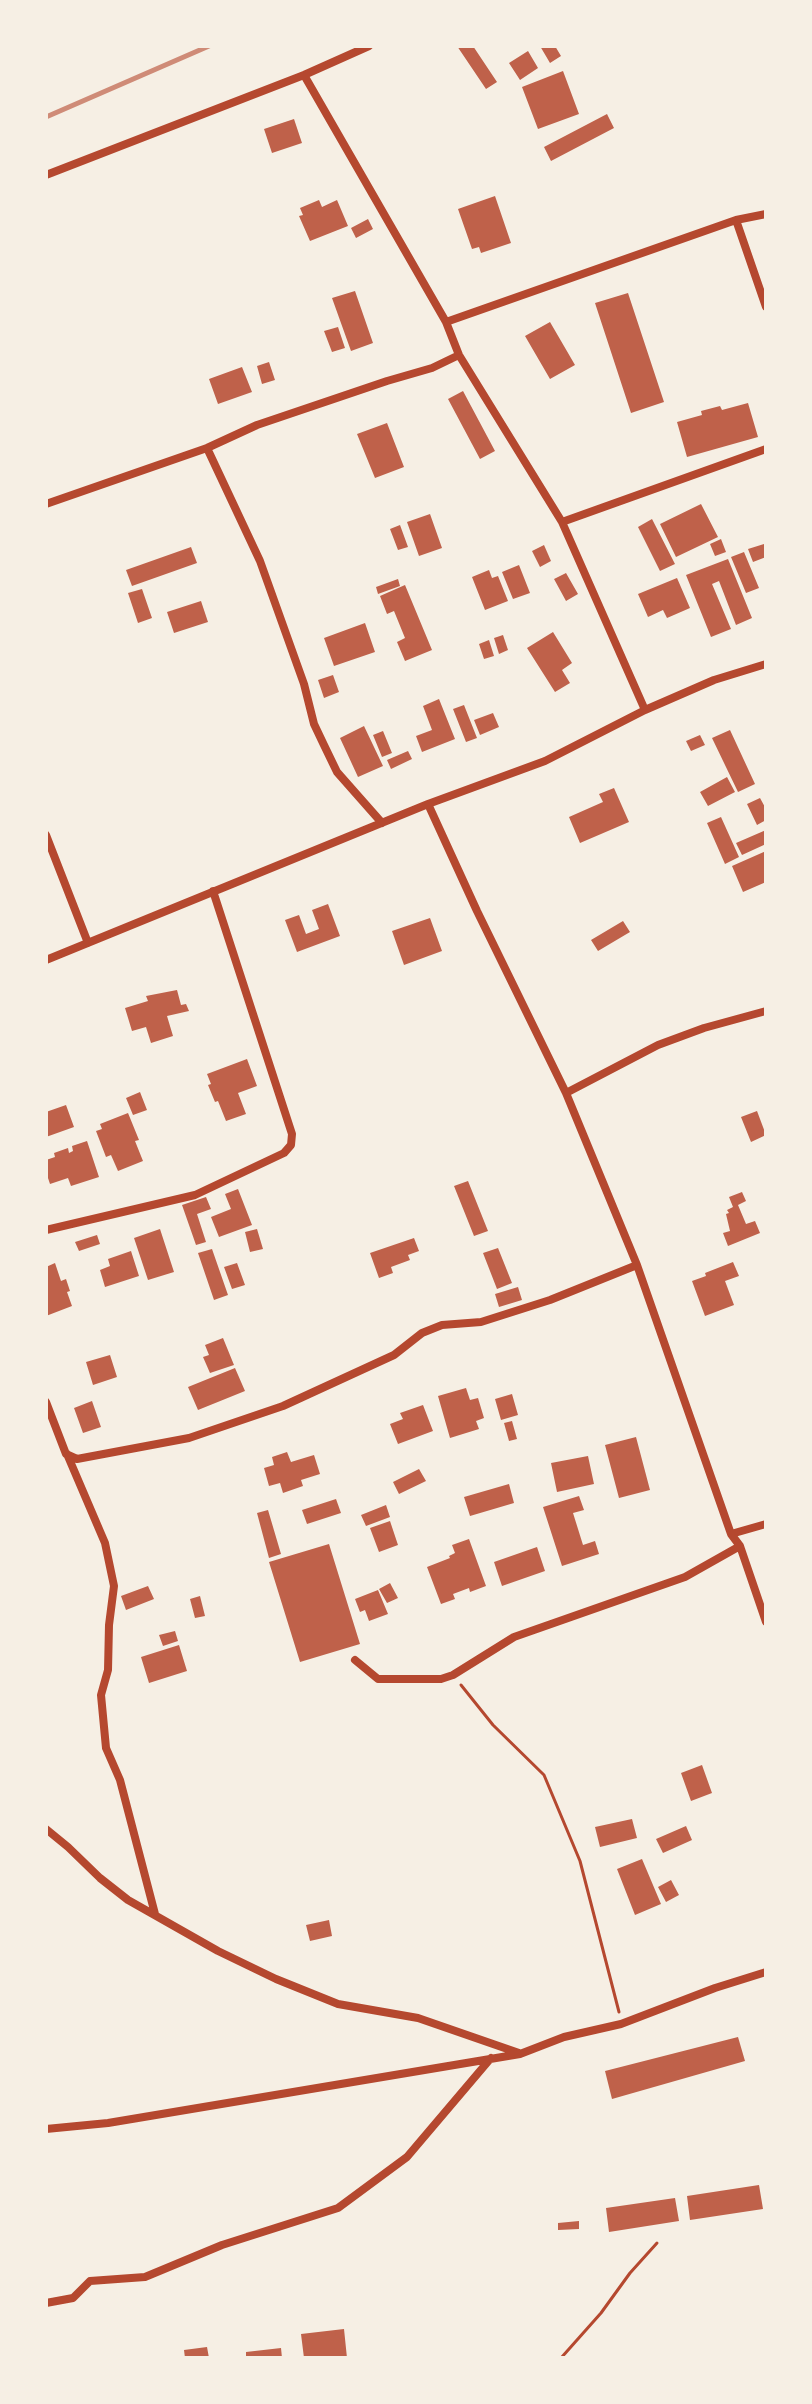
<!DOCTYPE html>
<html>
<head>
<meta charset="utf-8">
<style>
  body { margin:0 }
  #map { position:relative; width:812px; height:2404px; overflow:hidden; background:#f6efe4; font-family:"Work Sans",sans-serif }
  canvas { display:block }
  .frame { position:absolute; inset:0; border:48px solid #f6efe4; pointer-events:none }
</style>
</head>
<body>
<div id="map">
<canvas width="812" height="2404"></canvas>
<div class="frame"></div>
</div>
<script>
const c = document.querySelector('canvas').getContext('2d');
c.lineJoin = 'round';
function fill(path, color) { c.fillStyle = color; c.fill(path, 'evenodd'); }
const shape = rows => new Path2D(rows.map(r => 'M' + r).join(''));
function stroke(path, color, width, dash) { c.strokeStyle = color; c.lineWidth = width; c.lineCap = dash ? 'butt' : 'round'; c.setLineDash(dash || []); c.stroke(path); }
fill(shape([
  [457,46,473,46,497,82,486,89],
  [540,46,555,46,561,56,550,63],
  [528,51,538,68,520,80,509,63],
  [563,71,579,114,538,129,522,87],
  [607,114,614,128,551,161,544,147],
  [294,119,302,143,272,153,264,129],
  [495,196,511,243,481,253,479,247,472,249,458,209],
  [319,200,322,207,337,200,348,226,310,241,299,216,303,215,300,208],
  [368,219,373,229,356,238,351,228],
  [355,291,373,343,351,351,332,298],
  [628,293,664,402,631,413,595,303],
  [550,322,575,365,550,379,525,336],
  [338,327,345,348,332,352,324,331],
  [269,362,275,380,262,384,257,366],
  [242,367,252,392,218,404,209,379],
  [463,391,495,451,480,459,448,399],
  [748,403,758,437,687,457,677,422,702,415,701,411,720,406,722,410],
  [387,423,404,467,375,478,357,434],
  [701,504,718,537,676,557,660,524],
  [430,514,442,548,419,556,407,522],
  [652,519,675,564,660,571,638,527],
  [400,525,408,547,398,550,390,529],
  [721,539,726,552,715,556,710,544],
  [764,544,766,557,753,562,748,549],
  [544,545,551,561,540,567,532,551],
  [191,547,197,563,132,586,126,570],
  [744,552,759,588,746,593,731,557],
  [728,559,752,618,736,625,719,581,712,584,731,629,711,637,686,575],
  [519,565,530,593,513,599,502,572],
  [489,570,492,578,498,576,508,601,485,610,472,577],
  [566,573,578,594,566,601,554,579],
  [677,578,690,608,667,618,663,610,648,617,638,594],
  [398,579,400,586,378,594,376,587],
  [405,585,432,650,405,661,397,642,405,638,394,611,387,614,380,596],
  [142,589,152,618,138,623,128,593],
  [201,601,208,622,174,633,167,612],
  [365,623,375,652,334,666,324,638],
  [553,632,572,663,562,670,570,683,555,692,527,648],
  [503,635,508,650,499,654,494,638],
  [489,640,494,656,484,659,479,644],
  [333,675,339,692,324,698,318,680],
  [439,699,455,739,422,752,416,736,432,730,423,706],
  [464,705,477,738,466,742,453,709],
  [493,713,499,727,480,735,474,720],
  [364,726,383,766,358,777,340,738],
  [730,730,755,784,738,792,712,738],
  [383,731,392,753,382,757,373,735],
  [700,735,705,745,691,751,686,741],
  [408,751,412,759,391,769,387,760],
  [727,777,735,792,708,806,700,792],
  [614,788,629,822,580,843,569,817,603,802,599,794],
  [760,798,766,809,766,820,757,825,747,804],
  [721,817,739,857,725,864,707,823],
  [766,830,766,844,742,855,736,843],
  [766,851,766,882,743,892,732,866],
  [328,904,340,936,297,952,285,920,299,915,306,934,319,929,312,910],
  [430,918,442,951,404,965,392,931],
  [623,921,630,932,598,951,591,940],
  [177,990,181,1005,186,1004,189,1011,167,1016,173,1036,151,1043,146,1027,132,1031,125,1008,148,1001,146,996],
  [247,1059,257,1086,238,1093,246,1114,226,1121,218,1101,215,1102,208,1085,211,1084,207,1074],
  [140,1092,147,1110,133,1115,126,1098],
  [66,1105,74,1127,46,1137,46,1112],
  [757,1111,766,1135,751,1142,741,1117],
  [128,1113,139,1140,135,1141,143,1161,118,1171,111,1155,106,1157,96,1131,102,1129,100,1124],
  [87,1141,99,1177,71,1186,68,1178,50,1184,46,1172,46,1160,55,1157,54,1153,68,1148,69,1153,73,1151,72,1146],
  [468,1181,488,1231,474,1236,454,1186],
  [238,1189,252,1225,219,1237,211,1217,231,1209,225,1194],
  [742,1192,746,1201,738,1205,746,1224,755,1221,760,1233,728,1246,723,1233,730,1231,726,1214,729,1213,727,1210,733,1207,729,1197],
  [206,1197,211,1209,197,1214,206,1242,196,1245,182,1205],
  [160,1229,174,1272,148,1280,134,1238],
  [257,1229,263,1249,250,1252,245,1232],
  [97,1235,100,1244,79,1251,75,1242],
  [414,1238,419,1251,408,1255,410,1260,391,1267,393,1273,379,1278,370,1253],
  [498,1248,512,1283,497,1289,483,1253],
  [212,1249,228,1295,214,1300,198,1253],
  [131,1251,139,1276,105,1287,100,1270,110,1266,108,1259],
  [733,1262,739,1276,725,1281,734,1305,705,1316,692,1281,706,1276,705,1273],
  [55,1263,61,1281,66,1279,70,1291,67,1292,72,1306,46,1316,46,1267],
  [237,1263,245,1285,232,1289,224,1267],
  [518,1287,522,1300,499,1307,495,1294],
  [223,1338,234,1365,210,1373,203,1357,209,1355,205,1345],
  [110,1355,117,1377,93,1385,86,1362],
  [235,1368,245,1391,198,1410,188,1387],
  [466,1388,470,1400,478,1398,484,1418,476,1421,479,1429,450,1438,438,1396],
  [512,1394,518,1415,501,1420,495,1399],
  [92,1401,101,1427,83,1433,74,1408],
  [423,1405,433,1431,398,1444,390,1424,403,1419,400,1413],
  [512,1421,517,1439,509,1441,504,1423],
  [636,1437,650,1490,619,1498,605,1445],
  [287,1452,291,1462,314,1455,320,1474,301,1480,303,1486,283,1493,280,1483,269,1486,264,1468,274,1465,272,1457],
  [588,1456,594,1484,557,1492,551,1463],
  [419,1469,426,1481,399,1494,393,1482],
  [509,1484,514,1503,470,1516,464,1497],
  [579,1496,584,1510,573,1513,583,1545,595,1541,599,1554,562,1566,543,1507],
  [336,1499,341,1513,307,1524,302,1510],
  [386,1505,390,1517,366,1526,361,1515],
  [268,1510,281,1554,269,1558,257,1513],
  [390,1521,398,1545,379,1552,370,1528],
  [469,1539,486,1586,470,1592,469,1588,453,1594,455,1599,441,1604,427,1567,450,1558,449,1556,455,1553,452,1545],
  [329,1544,360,1644,300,1662,269,1562],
  [537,1547,545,1571,502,1586,494,1562],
  [390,1583,398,1598,387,1603,379,1589],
  [148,1586,154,1599,126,1610,121,1596],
  [378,1590,388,1614,369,1621,365,1610,360,1612,355,1599],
  [200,1596,205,1616,195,1618,190,1599],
  [175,1631,178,1641,163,1646,159,1635],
  [179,1645,187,1671,149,1683,141,1657],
  [702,1765,712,1793,691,1801,681,1773],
  [632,1819,637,1838,600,1847,595,1827],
  [686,1826,692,1840,663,1853,656,1839],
  [642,1859,661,1904,635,1915,617,1869],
  [671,1880,679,1895,666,1902,658,1887],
  [329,1920,332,1936,310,1941,306,1925],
  [738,2037,745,2061,612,2099,605,2071],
  [759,2185,763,2209,690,2220,687,2196],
  [675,2198,679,2221,609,2232,606,2208],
  [579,2221,579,2229,558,2230,558,2223],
  [344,2329,347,2358,304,2358,301,2334],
  [207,2347,209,2358,185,2358,184,2350],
  [281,2348,282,2358,246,2358,246,2352]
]), '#bf614a');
stroke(shape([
  [461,1685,493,1725,544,1775,580,1861,619,2012],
  [561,2358,601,2313,630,2273,657,2243]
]), '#b5482f', 3);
stroke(shape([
  [304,75,446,322,459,355,562,522,645,710],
  [46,175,304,75,369,46],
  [736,220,766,307],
  [446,322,736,220,766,214],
  [207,448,260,561,304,684,314,724,323,743,337,772,382,823],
  [46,504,207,448,257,425,387,381,432,368,459,355],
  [562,522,766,449],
  [428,804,477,911,566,1093,637,1265,731,1534,740,1546,766,1622],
  [46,835,88,943],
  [46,960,428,804,545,761,645,710,714,680,766,664],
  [566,1093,658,1045,704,1028,766,1011],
  [46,1230,195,1195,284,1153,291,1145,292,1134,213,891],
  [46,1402,66,1454,77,1459,189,1438,283,1406,394,1355,422,1333,442,1325,481,1322,550,1300,637,1265],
  [67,1454,105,1543,114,1586,109,1625,108,1670,101,1695,106,1748,120,1780,155,1914],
  [731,1534,766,1524],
  [355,1660,378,1679,441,1679,453,1675,514,1637,685,1577,740,1546],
  [46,1829,68,1847,100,1878,128,1900,218,1951,276,1979,338,2004,418,2018,519,2053],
  [46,2129,108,2123,520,2054,564,2037,621,2024,715,1988,766,1972],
  [46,2303,73,2298,90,2281,145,2277,222,2245,338,2208,407,2157,491,2058]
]), '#b5482f', 8);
stroke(shape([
  [46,117,209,46]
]), '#cf8b77', 5);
</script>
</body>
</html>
